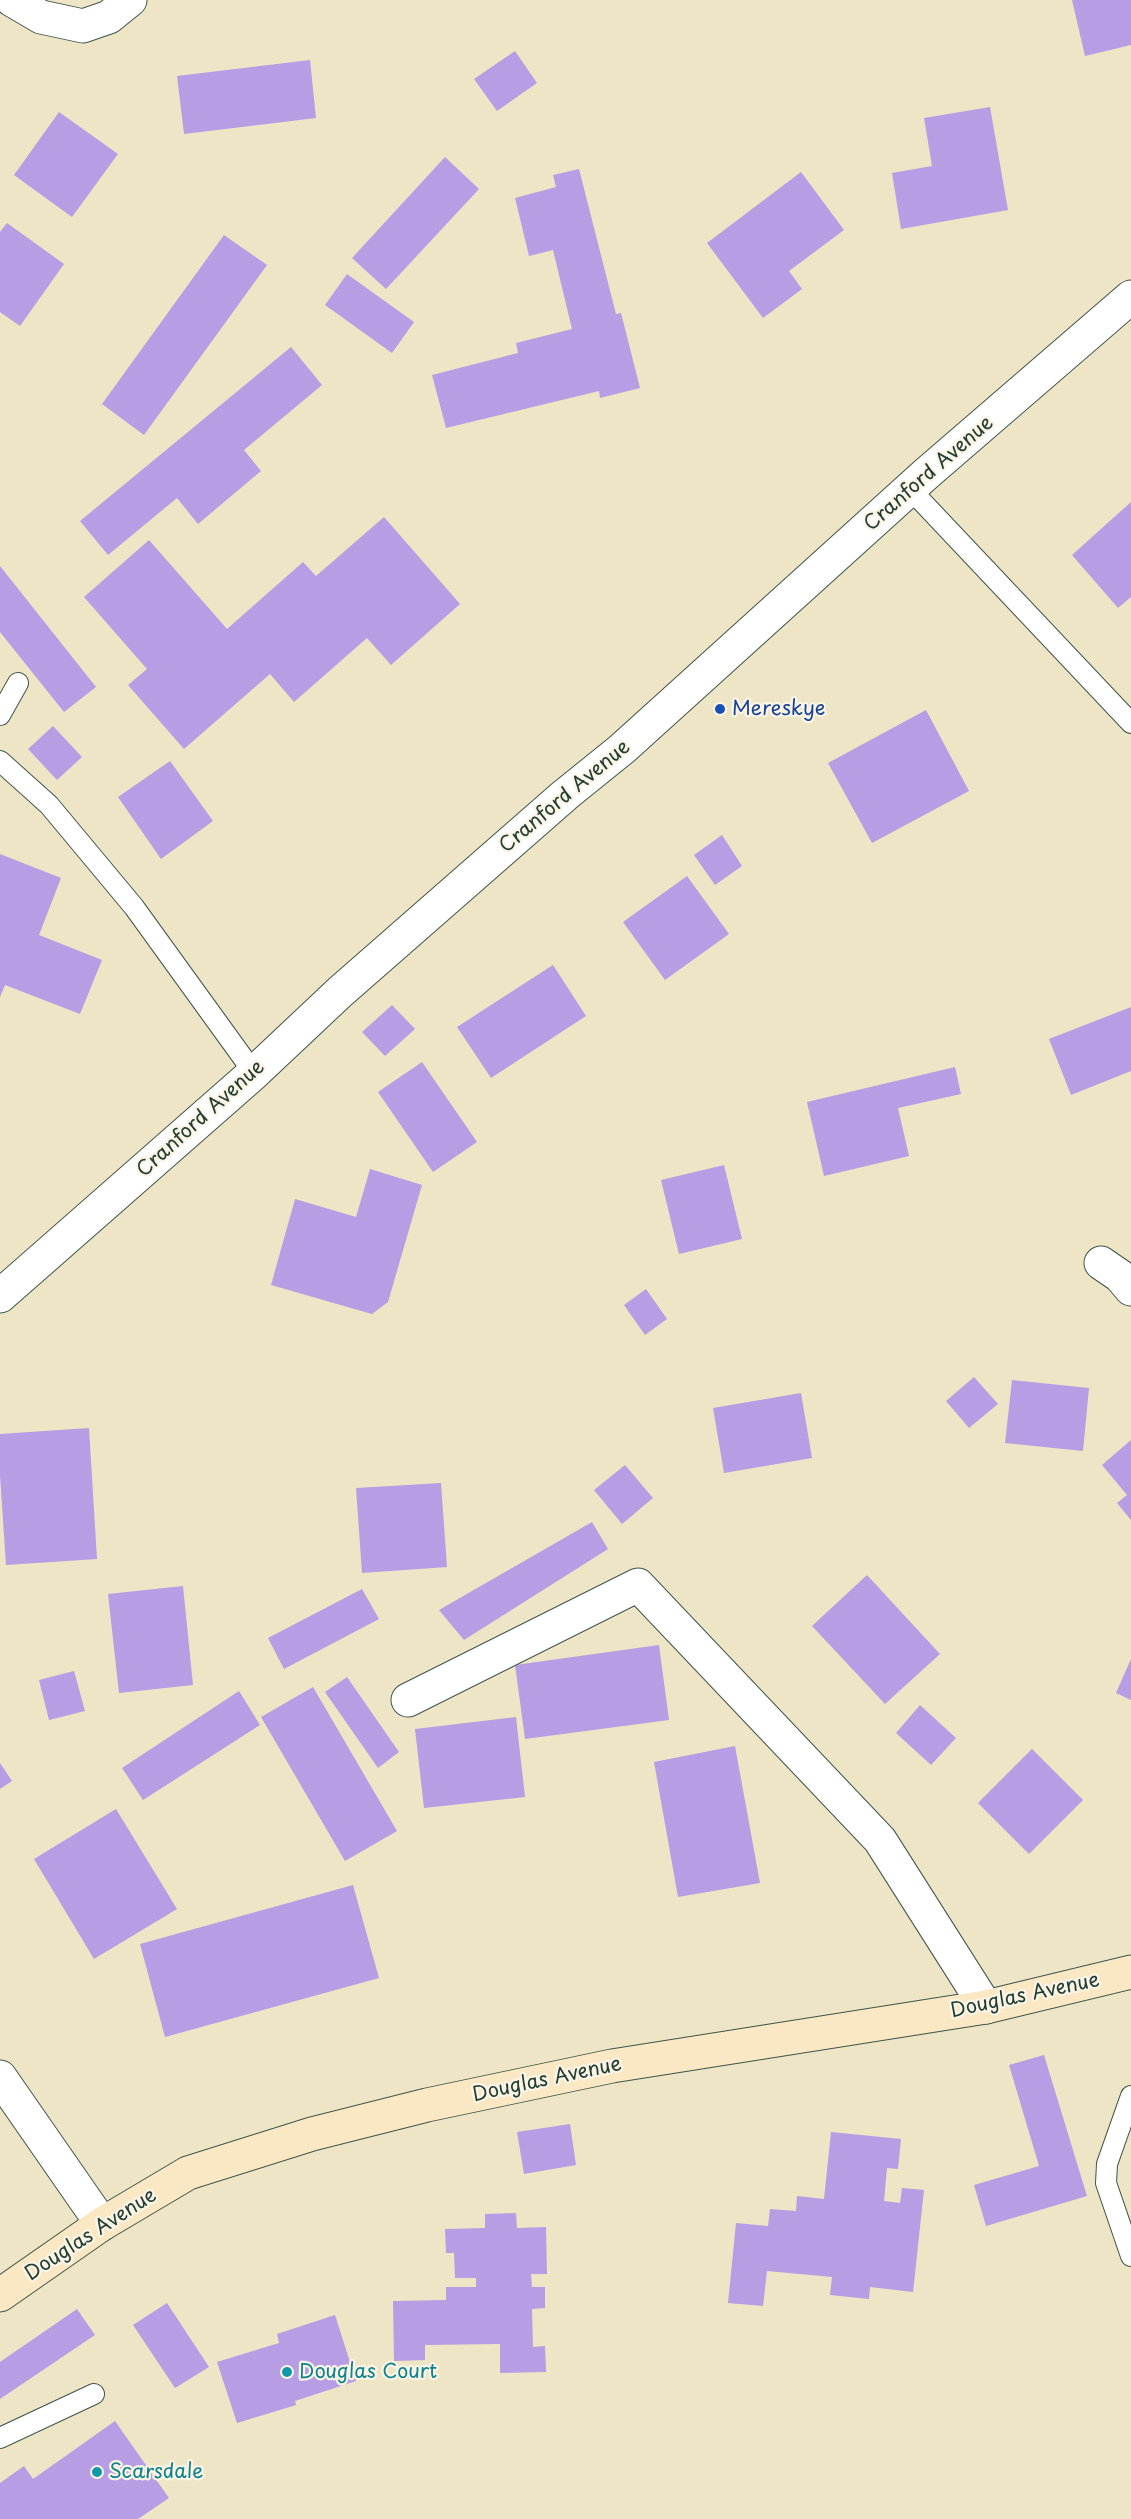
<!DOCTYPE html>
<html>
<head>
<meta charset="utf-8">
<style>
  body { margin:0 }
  canvas { display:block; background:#ede5c5 }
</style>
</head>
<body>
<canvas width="1131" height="2519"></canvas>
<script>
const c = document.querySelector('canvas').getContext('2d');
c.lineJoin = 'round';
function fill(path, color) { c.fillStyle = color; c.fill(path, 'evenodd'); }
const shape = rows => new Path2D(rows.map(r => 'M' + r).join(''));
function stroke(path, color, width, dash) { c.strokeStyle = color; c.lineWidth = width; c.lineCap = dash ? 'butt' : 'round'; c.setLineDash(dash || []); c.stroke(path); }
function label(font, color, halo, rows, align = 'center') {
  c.font = font + ' "Playpen Sans",sans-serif'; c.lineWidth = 4.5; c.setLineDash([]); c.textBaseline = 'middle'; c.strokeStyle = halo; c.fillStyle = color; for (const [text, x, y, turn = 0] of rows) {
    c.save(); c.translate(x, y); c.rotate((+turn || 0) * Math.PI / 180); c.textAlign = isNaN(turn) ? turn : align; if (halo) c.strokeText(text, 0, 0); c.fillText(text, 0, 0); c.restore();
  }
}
fill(shape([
  [1072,0,1131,0,1131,45,1085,56],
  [515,51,537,83,497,111,474,79],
  [310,60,316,118,184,134,177,76],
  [990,107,1008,210,901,229,892,173,932,166,924,118],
  [59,112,118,154,72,217,14,175],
  [445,157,479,189,386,289,352,258],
  [579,169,616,314,621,313,640,388,600,398,599,391,446,428,432,375,518,353,516,343,572,329,553,250,529,256,515,198,556,187,553,175],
  [801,172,844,230,789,271,802,289,763,318,707,243],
  [7,223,64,264,20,326,0,312,0,232],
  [224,235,267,265,144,435,102,404],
  [347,274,414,322,392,353,325,305],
  [291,347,322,385,244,450,261,471,198,524,177,498,108,555,80,521],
  [1131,502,1131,597,1118,608,1072,555],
  [384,517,460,604,391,665,367,638,294,702,270,674,184,749,128,685,147,669,84,597,149,540,227,629,303,562,316,576],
  [0,566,96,687,64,712,0,632],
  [926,710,969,791,872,843,828,763],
  [53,726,82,757,57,780,28,749],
  [170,761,213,821,161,859,118,797],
  [722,835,742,866,715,885,694,855],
  [0,854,61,878,39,935,102,960,80,1014,5,985,0,997],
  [687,876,729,934,665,980,623,922],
  [553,965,586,1016,491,1078,457,1027],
  [392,1005,415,1029,385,1056,362,1032],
  [1131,1007,1131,1071,1071,1095,1049,1039],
  [422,1062,477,1142,433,1172,378,1092],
  [955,1067,961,1094,898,1108,909,1156,824,1176,807,1102],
  [724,1165,742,1239,679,1254,661,1180],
  [370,1169,422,1185,388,1302,372,1314,271,1285,295,1199,356,1217],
  [646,1289,667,1319,645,1335,624,1305],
  [974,1377,998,1404,969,1428,946,1401],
  [1012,1380,1089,1388,1083,1451,1005,1443],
  [801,1393,812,1458,724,1473,713,1408],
  [89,1428,97,1559,6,1565,0,1475,0,1434],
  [1131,1440,1131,1520,1117,1503,1127,1495,1102,1465],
  [625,1465,653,1498,622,1524,594,1490],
  [441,1483,447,1567,362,1573,356,1488],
  [592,1522,608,1549,464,1640,439,1610],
  [867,1575,940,1654,885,1704,812,1626],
  [183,1586,193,1685,119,1693,108,1594],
  [362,1589,379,1619,284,1669,268,1638],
  [659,1645,669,1720,525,1739,515,1665],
  [1131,1659,1131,1700,1116,1693],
  [74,1671,85,1711,49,1720,39,1680],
  [347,1677,399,1752,378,1768,325,1692],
  [313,1687,397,1831,345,1861,261,1717],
  [239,1691,260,1725,143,1800,122,1768],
  [920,1705,956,1738,931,1765,896,1733],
  [516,1717,525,1797,424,1808,415,1729],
  [735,1746,760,1883,678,1897,654,1762],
  [1032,1749,1083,1800,1029,1854,978,1803],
  [0,1763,12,1781,0,1789],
  [116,1809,177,1909,94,1959,34,1859],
  [353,1885,379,1978,165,2037,140,1944],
  [1044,2055,1087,2196,986,2226,974,2185,1039,2166,1009,2065],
  [570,2124,576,2165,524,2174,517,2132],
  [831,2132,901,2139,898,2169,887,2168,884,2201,900,2203,902,2188,924,2190,913,2292,870,2287,869,2299,830,2295,832,2277,767,2271,763,2306,728,2303,736,2223,768,2226,770,2209,796,2211,797,2196,824,2199],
  [516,2213,517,2228,546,2227,547,2274,531,2274,532,2287,545,2287,545,2308,532,2309,533,2347,545,2346,546,2372,500,2373,500,2344,425,2345,425,2360,394,2361,393,2301,446,2300,446,2287,476,2287,476,2278,455,2278,454,2253,446,2253,445,2229,485,2228,485,2214],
  [167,2303,209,2367,175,2388,133,2325],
  [77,2309,95,2335,0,2399,0,2362],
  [335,2315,356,2381,295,2401,296,2405,237,2423,217,2362,279,2343,277,2334],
  [115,2421,169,2498,138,2519,0,2519,0,2483,24,2466,33,2479]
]), '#b69de4');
const lane = shape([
  [911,490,1131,723],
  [0,715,18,683],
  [0,761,49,805,134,907,254,1073],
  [1131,2096,1107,2164,1106,2183,1131,2256],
  [0,2438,94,2394]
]);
const street = shape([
  [12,0,41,17,83,26,109,17,130,0],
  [1101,1263,1120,1276,1131,1289],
  [0,1296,254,1073,340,992,565,795,622,749,926,474,1131,297],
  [408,1700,638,1585,880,1840,986,2007],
  [0,2077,102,2224]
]);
const secondary = shape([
  [0,2295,102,2224,188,2173,312,2134,427,2105,612,2066,986,2007,1131,1972]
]);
stroke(lane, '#3e564a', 22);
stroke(street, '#3e564a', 35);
stroke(secondary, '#3e564a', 35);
stroke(lane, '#fff', 20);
stroke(street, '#fff', 33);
stroke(secondary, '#fae7c3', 33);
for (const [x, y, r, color] of [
  [720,709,6,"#1a4fb4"],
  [287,2372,6,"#0f9aa8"],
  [97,2472,6,"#0f9aa8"]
]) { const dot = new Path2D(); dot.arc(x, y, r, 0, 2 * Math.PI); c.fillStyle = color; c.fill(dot); stroke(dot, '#fcf5e5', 2); }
label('20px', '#1f3d34', '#fcf5e5', [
  ["Cranford Avenue",929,474,-41],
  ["Cranford Avenue",565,797,-40],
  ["Cranford Avenue",201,1119,-42],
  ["Douglas Avenue",1025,1996,-12],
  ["Douglas Avenue",547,2080,-12],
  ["Douglas Avenue",91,2235,-33]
]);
label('20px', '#164399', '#fcf5e5', [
  ["Mereskye",732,709]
], 'left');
label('20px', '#0d838f', '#fcf5e5', [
  ["Douglas Court",299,2372],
  ["Scarsdale",109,2472]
], 'left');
</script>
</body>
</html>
